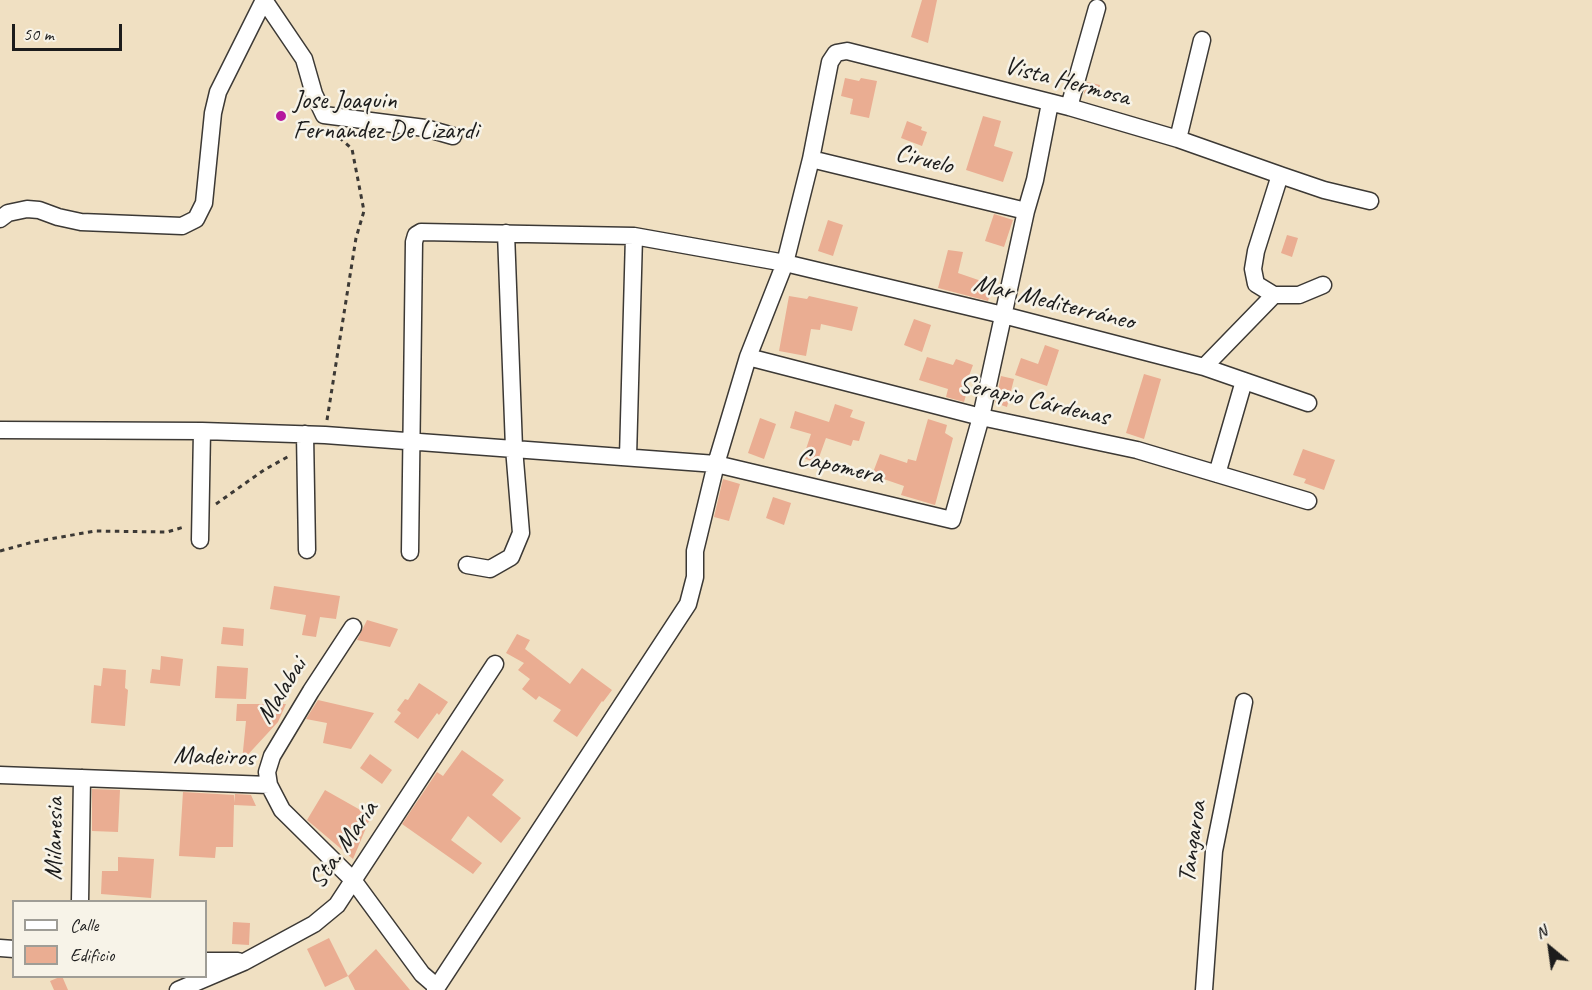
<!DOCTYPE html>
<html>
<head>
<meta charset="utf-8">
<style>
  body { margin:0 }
  #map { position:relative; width:1592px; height:990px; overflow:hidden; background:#f0e0c2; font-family:Caveat,sans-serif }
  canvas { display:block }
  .legend { position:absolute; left:12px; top:900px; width:195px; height:78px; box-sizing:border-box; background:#f7f3e8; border:2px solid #9f9d96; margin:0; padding:8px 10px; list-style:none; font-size:18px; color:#1c1c1c }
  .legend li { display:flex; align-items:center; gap:12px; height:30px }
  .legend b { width:30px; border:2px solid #9f9d96 }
  .north { position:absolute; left:1520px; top:918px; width:60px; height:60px; -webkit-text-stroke:4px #f7f3e8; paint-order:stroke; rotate:331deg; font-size:16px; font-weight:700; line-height:24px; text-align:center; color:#1c1c1c }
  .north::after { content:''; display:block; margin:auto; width:21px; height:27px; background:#1c1c1c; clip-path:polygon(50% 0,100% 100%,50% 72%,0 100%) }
  .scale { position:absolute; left:12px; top:24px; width:110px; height:27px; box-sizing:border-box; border:3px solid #1c1c1c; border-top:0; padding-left:8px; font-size:18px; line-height:21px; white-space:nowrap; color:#1c1c1c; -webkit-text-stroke:4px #f7f3e8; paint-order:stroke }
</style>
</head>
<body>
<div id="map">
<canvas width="1592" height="990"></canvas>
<ul class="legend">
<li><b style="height:8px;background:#fff"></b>Calle</li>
<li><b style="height:16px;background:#eaad92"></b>Edificio</li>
</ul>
<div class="north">N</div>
<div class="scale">50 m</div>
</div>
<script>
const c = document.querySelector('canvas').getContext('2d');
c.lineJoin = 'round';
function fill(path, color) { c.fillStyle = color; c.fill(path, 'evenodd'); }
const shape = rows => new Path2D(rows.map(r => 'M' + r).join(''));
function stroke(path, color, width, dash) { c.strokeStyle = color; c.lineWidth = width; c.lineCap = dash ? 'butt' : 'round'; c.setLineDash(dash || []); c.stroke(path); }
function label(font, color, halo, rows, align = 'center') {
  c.font = font + ' Caveat,sans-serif'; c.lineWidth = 5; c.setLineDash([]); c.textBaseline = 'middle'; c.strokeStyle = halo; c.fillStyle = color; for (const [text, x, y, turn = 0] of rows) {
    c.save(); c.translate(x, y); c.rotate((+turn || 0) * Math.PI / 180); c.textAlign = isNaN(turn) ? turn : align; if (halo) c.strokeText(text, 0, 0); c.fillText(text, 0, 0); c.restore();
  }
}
fill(shape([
  [922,0,937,0,928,43,911,37],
  [845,78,859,81,861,78,877,81,869,118,850,114,853,99,841,96],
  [1087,82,1100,85,1098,96,1084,93],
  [983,116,1001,121,994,146,1013,152,1003,182,966,170],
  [907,121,922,127,921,130,927,132,922,146,901,138],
  [994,214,1013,220,1004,247,985,241],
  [828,220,843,225,833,256,818,251],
  [1287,235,1298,238,1292,257,1281,253],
  [948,250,963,252,958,273,993,285,988,301,938,288],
  [789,296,807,299,809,296,858,307,852,331,821,324,820,330,811,329,806,356,779,351],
  [914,319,931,325,922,352,904,345],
  [1045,345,1059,350,1047,386,1015,375,1021,358,1038,364],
  [927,357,953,365,956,359,973,365,966,384,969,385,964,402,946,397,948,389,919,380],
  [1144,374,1161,379,1144,439,1126,433],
  [1001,376,1014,379,1007,407,995,403],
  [835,404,853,410,850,417,865,422,859,441,853,440,851,446,826,438,817,463,803,458,811,434,790,428,795,411,829,422],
  [760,418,776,424,764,459,748,453],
  [928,419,947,425,945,433,953,438,935,505,901,495,904,486,872,475,880,454,907,463,908,459,916,461],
  [1303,449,1335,460,1324,490,1304,483,1306,479,1293,475],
  [723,479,740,484,729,521,714,517],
  [773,497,791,503,784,525,766,518],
  [274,586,340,596,336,619,320,617,316,637,302,635,306,615,270,609],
  [367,620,398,629,390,647,357,640],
  [223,627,244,629,243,646,221,644],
  [517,634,530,640,525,649,570,684,582,668,612,690,603,702,602,701,577,737,553,721,561,710,539,696,536,700,522,689,530,679,518,670,524,663,506,653],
  [161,656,183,659,180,686,150,683,152,669,160,670],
  [217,666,248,668,246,699,215,698],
  [103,668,126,670,125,688,128,690,125,726,91,723,94,685,101,686],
  [419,683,448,702,439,715,437,713,418,739,394,722,401,713,397,710,405,699,408,700],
  [318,700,374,713,351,749,323,743,327,723,306,719],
  [237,704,286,704,278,722,242,761,246,721,236,721],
  [462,750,504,780,492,795,521,818,501,843,468,816,451,840,482,863,473,874,402,824,437,772,443,776],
  [370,754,392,770,382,784,360,768],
  [92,789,120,790,118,832,92,831],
  [325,790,371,816,353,859,307,820],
  [183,792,234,795,234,803,235,794,251,795,256,806,234,805,233,847,216,847,215,858,179,856],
  [118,857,154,859,151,898,101,894,102,871,118,871],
  [233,922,250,923,249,945,232,944],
  [329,938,348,976,325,987,307,949],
  [376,949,410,990,355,990,348,976],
  [62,976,68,990,54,990,50,981]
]), '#eaad92');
const street = shape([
  [264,0,304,59,314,94,324,115,425,128,453,136],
  [1069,107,1097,8],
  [1178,139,1202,40],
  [811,159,1026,211],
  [0,219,8,213,27,209,39,210,58,217,81,222,182,226,196,219,204,203,213,113,218,92,264,0],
  [1274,295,1299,295,1323,285],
  [748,357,981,417,1137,450,1308,501],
  [1204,367,1274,295,1256,284,1253,269,1256,251,1280,175,1324,190,1370,201],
  [0,430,202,431,325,435,716,464,952,520,981,417,1026,211,1035,180,1050,103],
  [305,434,307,550],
  [628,457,634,236],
  [1217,474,1244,381],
  [200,540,202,431],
  [410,552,414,242,416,235,421,232,634,236,785,263,1003,315,1204,367,1308,403],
  [467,565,490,569,511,557,521,533,514,448,506,233],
  [0,775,269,785,282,810,353,880,422,974,437,987],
  [269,785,267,772,272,756,311,691,353,627],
  [80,902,82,778],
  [0,948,14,949],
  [206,961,238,961],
  [178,990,244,962,314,924,337,905,495,664],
  [435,990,688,604,695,577,695,551,716,464,748,357,785,263,811,159,830,62,836,53,847,51,1069,107,1178,139,1280,175],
  [1204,990,1214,851,1244,702]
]);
stroke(street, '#3c3935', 19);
stroke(shape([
  [327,420,356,238,364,211,352,149,332,131],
  [216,504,264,470,291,455],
  [0,551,33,542,95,531,167,532,184,527]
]), '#3c3935', 3, [4.5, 4.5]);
stroke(street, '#fff', 16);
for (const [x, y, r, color] of [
  [281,116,6,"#b5179e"]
]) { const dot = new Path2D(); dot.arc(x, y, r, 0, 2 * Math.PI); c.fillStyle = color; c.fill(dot); stroke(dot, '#f7f3e8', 2); }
label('26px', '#1c1c1c', '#f7f3e8', [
  ["Vista Hermosa",1067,82,15],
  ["Ciruelo",924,160,14],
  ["Mar Mediterráneo",1054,303,14],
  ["Serapio Cárdenas",1034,401,13],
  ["Capomera",840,467,13],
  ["Malabai",282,691,-58],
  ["Madeiros",214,757,2],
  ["Milanesia",55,839,-89],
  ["Tangaroa",1193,842,-82],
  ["Sta. María",344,845,-55]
]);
label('26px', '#1c1c1c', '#f7f3e8', [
  ["Jose Joaquin",293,101],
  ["Fernandez De Lizardi",293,131]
], 'left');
</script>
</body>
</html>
